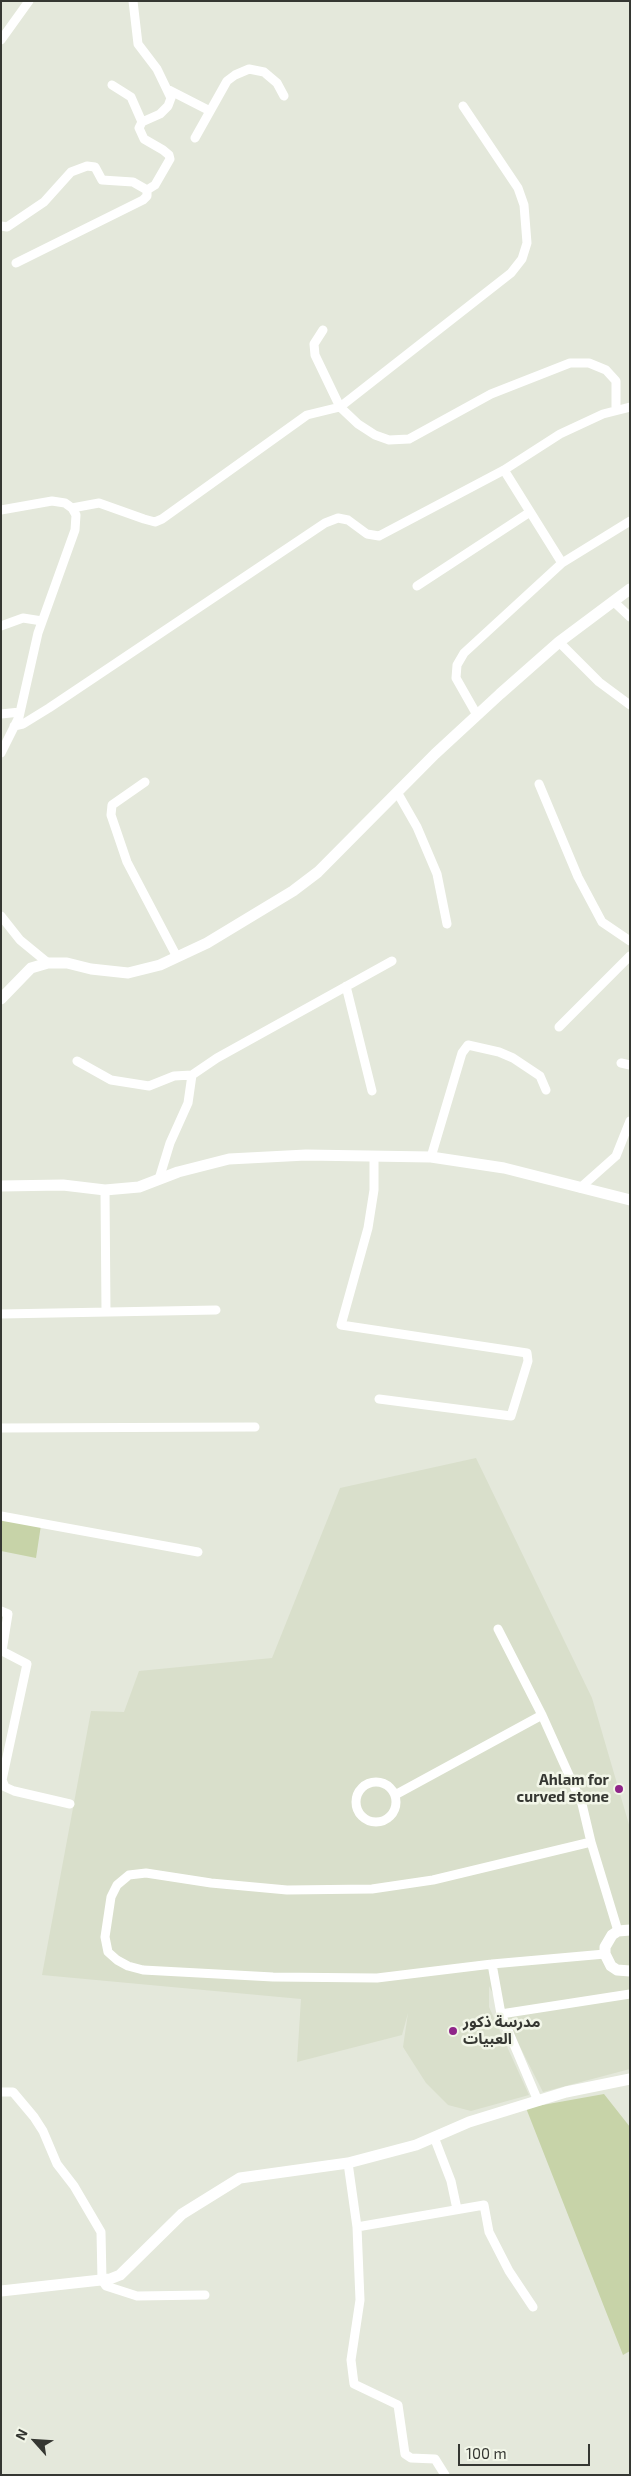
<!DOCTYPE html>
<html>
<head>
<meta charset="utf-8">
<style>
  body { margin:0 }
  #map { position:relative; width:631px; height:2476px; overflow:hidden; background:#e4e8db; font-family:"Exo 2",sans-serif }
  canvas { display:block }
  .frame { position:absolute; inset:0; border:2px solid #353732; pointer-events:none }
  .north { position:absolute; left:10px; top:2416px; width:50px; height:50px; -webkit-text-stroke:4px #f2f6e8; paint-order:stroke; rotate:296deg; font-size:14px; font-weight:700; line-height:20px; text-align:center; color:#353732 }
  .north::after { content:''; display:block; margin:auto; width:18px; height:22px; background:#353732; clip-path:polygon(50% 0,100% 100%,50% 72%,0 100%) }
  .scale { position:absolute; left:458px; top:2444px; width:132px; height:22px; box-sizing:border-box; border:2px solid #353732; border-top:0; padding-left:6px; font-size:15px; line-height:18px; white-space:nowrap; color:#353732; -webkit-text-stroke:4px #f2f6e8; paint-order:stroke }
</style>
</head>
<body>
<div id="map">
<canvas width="631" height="2476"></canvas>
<div class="frame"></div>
<div class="north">N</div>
<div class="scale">100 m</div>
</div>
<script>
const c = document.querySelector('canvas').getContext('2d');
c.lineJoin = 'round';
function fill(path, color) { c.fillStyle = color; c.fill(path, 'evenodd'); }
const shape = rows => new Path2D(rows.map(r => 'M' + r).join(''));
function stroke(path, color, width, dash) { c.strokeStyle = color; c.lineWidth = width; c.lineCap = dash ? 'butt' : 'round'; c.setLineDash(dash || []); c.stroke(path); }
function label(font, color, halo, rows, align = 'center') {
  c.font = font + ' "Exo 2","Noto Sans Arabic",sans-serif'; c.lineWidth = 5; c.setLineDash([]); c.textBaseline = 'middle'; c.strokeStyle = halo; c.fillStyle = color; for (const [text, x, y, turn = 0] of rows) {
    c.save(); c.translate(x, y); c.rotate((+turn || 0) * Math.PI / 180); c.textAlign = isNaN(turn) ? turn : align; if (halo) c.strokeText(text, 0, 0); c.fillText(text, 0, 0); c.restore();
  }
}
fill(shape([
  [476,1458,592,1698,630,1828,630,2069,543,2092,489,1986,489,2007,529,2095,471,2111,448,2105,426,2083,403,2047,408,2013,402,2035,297,2062,301,1999,42,1975,91,1711,124,1712,139,1671,272,1658,340,1488]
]), '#d9dfcb');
fill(shape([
  [1,1519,41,1525,36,1558,1,1551],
  [604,2094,630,2127,630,2351,623,2355,526,2108]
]), '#c7d3a8');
stroke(shape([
  [133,1,138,44,157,69,171,98,168,106,160,114,142,122,139,128,144,139,163,150,169,155,170,159,155,185,147,190],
  [1,40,29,1],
  [112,85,131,97,142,122],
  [169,90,210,111],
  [195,138,227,81,235,75,249,69,264,72,277,83,284,96],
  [1,226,7,227,44,202,71,172,87,166,95,167,102,180,133,182,147,190,147,196,143,200,16,263],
  [323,330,314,344,315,355,340,407,358,424,375,435,389,440,409,439,491,394,570,363,589,363,606,370,616,381,616,410],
  [504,470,562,563],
  [72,508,99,503,144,519,155,522,162,519,307,415,340,407,511,273,522,259,527,243,524,205,518,188,463,106],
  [1,510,52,501,65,503,72,508,76,515,75,530,38,633,19,717,1,753],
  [417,586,530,512],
  [613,601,630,617],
  [1,626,23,618,42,621],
  [559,642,599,682,630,705],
  [1,714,20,712],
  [477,715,456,678,457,665,464,653,562,563,630,521],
  [14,726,23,724,49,708,325,523,338,518,348,520,367,534,379,536,504,470,560,434,603,414,630,407],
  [145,782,112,805,111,815,127,862,177,957],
  [539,784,578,877,602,922,630,941],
  [397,792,417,827,437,874,447,924],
  [1,916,20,940,48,963],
  [346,986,372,1091],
  [559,1027,630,956],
  [77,1061,111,1080,149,1086,174,1076,192,1075,217,1058,392,961],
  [621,1063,630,1065],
  [374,1157,374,1190,368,1228,341,1325,527,1353,528,1361,511,1416,379,1399],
  [431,1157,462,1053,468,1045,499,1052,513,1058,540,1076,546,1090],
  [159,1179,170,1143,188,1103,192,1075],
  [580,1188,616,1156,630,1121],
  [105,1190,106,1312],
  [1,1314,216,1310],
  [1,1428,255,1427],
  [1,1516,198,1552],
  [1,1611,8,1614,2,1651,27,1664,2,1780,5,1787,14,1791,70,1804],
  [498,1629,542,1715,582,1804,591,1842,618,1931],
  '356 1802a20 20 0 1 1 40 0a20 20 0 1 1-40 0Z',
  [395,1795,542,1715],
  [591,1842,433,1880,372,1889,287,1890,211,1883,146,1873,129,1875,117,1885,111,1897,105,1937,108,1952,117,1960,128,1966,143,1970,273,1977,377,1978,492,1964,605,1954],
  [492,1964,501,2014,538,2101],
  [501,2014,630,1994],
  [1,2092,13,2092,34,2117,43,2131,57,2164,74,2186,101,2232,102,2280,106,2286,137,2296,205,2295],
  [434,2137,451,2181,457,2209],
  [348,2163,357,2227,360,2300,351,2360,354,2384,398,2405,405,2454,411,2458,435,2459,445,2475],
  [357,2227,484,2205,489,2232,509,2271,533,2307]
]), '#fff', 9);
stroke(shape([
  [1,999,31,968,48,963,67,963,91,969,128,973,160,965,207,943,293,891,318,872,435,754,500,694,559,642,630,589],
  [1,1186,63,1185,105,1190,139,1187,178,1172,229,1159,306,1155,431,1157,504,1168,630,1200],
  [630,1930,618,1931,612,1935,605,1947,605,1954,611,1966,617,1970,630,1971],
  [1,2291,110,2279,120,2275,182,2214,240,2178,348,2163,416,2145,469,2122,566,2092,630,2079]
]), '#fff', 11);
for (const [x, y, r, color] of [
  [619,1789,5,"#8f2589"],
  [453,2031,5,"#8f2589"]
]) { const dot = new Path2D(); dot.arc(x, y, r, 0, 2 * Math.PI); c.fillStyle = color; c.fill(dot); stroke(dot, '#f2f6e8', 2); }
label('bold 15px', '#353732', '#f2f6e8', [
  ["Ahlam for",609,1780],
  ["curved stone",609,1797],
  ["مدرسة ذكور",463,2022,"left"],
  ["العبيات",463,2039,"left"]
], 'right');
</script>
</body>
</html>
